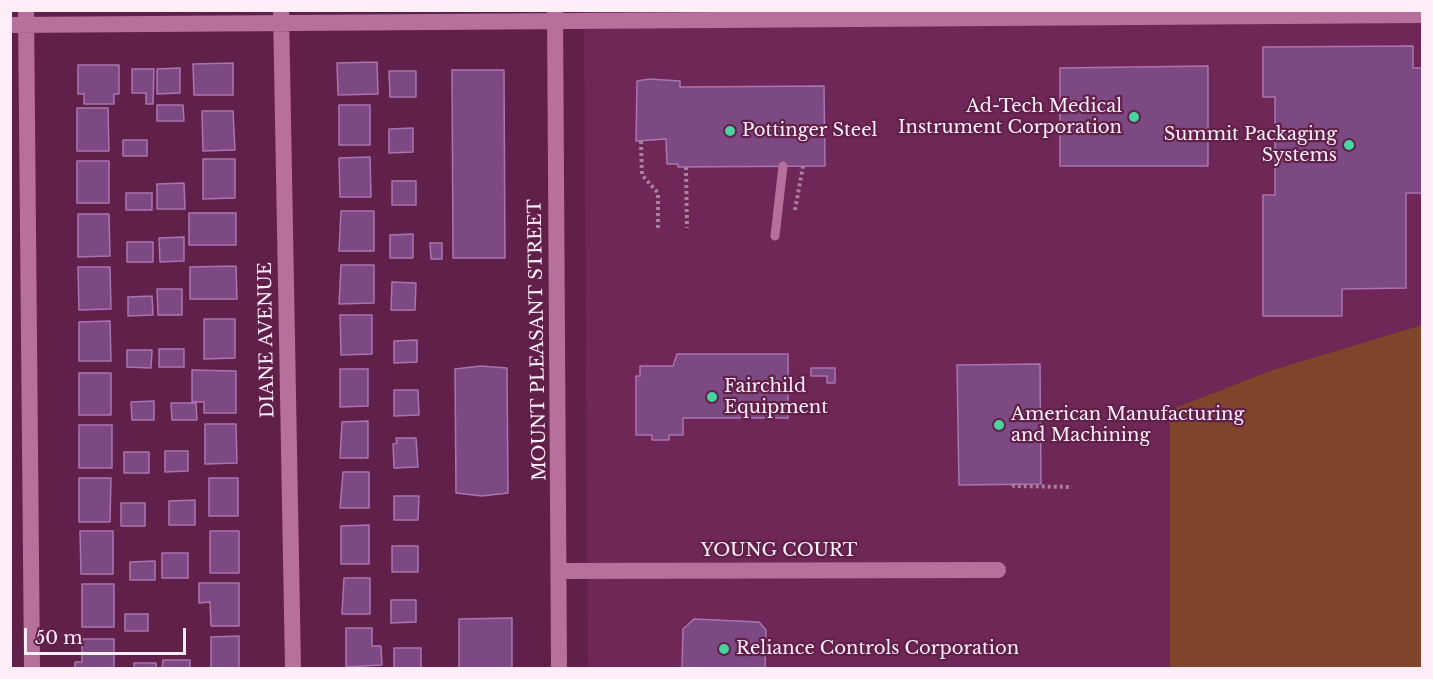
<!DOCTYPE html>
<html>
<head>
<meta charset="utf-8">
<style>
  body { margin:0 }
  #map { position:relative; width:1433px; height:679px; overflow:hidden; background:#60204a; font-family:"Libre Baskerville",serif }
  canvas { display:block }
  .frame { position:absolute; inset:0; border:12px solid #ffeef7; pointer-events:none }
  .scale { position:absolute; left:24px; top:628px; width:162px; height:27px; box-sizing:border-box; border:3px solid #ffeef7; border-top:0; padding-left:8px; font-size:18px; line-height:21px; white-space:nowrap; color:#ffeef7; -webkit-text-stroke:4px #60204a; paint-order:stroke }
</style>
</head>
<body>
<div id="map">
<canvas width="1433" height="679"></canvas>
<div class="frame"></div>
<div class="scale">50 m</div>
</div>
<script>
const c = document.querySelector('canvas').getContext('2d');
c.lineJoin = 'round';
function fill(path, color) { c.fillStyle = color; c.fill(path, 'evenodd'); }
const shape = rows => new Path2D(rows.map(r => 'M' + r).join(''));
function stroke(path, color, width, dash) { c.strokeStyle = color; c.lineWidth = width; c.lineCap = dash ? 'butt' : 'round'; c.setLineDash(dash || []); c.stroke(path); }
function label(font, color, halo, rows, align = 'center') {
  c.font = font + ' "Libre Baskerville",serif'; c.lineWidth = 4.5; c.setLineDash([]); c.textBaseline = 'middle'; c.strokeStyle = halo; c.fillStyle = color; for (const [text, x, y, turn = 0] of rows) {
    c.save(); c.translate(x, y); c.rotate((+turn || 0) * Math.PI / 180); c.textAlign = isNaN(turn) ? turn : align; if (halo) c.strokeText(text, 0, 0); c.fillText(text, 0, 0); c.restore();
  }
}
fill(shape([
  [584,11,1422,11,1422,668,588,668]
]), '#6e2756');
fill(shape([
  [1422,325,1422,668,1170,668,1170,410,1270,371]
]), '#80442a');
const building = shape([
  [1413,46,1413,68,1422,68,1422,193,1406,193,1406,288,1342,289,1342,316,1263,316,1263,195,1275,195,1275,97,1263,97,1263,47,1413,46],
  [377,62,378,94,338,95,337,63,377,62],
  [233,63,233,95,194,95,193,64,233,63],
  [78,65,119,65,119,94,114,94,114,104,84,104,84,94,78,94,78,65],
  [1208,66,1208,166,1060,166,1060,68,1208,66],
  [180,68,180,93,157,94,157,69,180,68],
  [132,69,154,69,153,104,146,104,146,93,132,93,132,69],
  [452,70,504,70,505,258,453,258,452,70],
  [389,71,416,71,416,97,390,97,389,71],
  [650,79,680,81,680,87,824,86,825,166,678,167,678,164,667,164,666,139,636,141,637,81,650,79],
  [157,105,183,105,184,121,157,121,157,105],
  [339,105,370,105,370,145,339,145,339,105],
  [77,108,108,108,109,151,77,151,77,108],
  [202,111,233,111,235,150,203,151,202,111],
  [413,128,413,152,389,153,389,129,413,128],
  [123,140,147,140,147,156,123,156,123,140],
  [370,157,371,197,340,197,339,158,370,157],
  [203,159,235,159,235,198,203,199,203,159],
  [77,161,109,161,109,203,77,203,77,161],
  [392,181,416,181,416,205,392,205,392,181],
  [184,183,185,209,157,209,157,184,184,183],
  [126,193,152,193,152,210,126,210,126,193],
  [341,211,374,211,374,251,339,251,341,211],
  [189,213,236,213,236,245,189,245,189,213],
  [78,214,109,214,110,256,78,257,78,214],
  [413,234,413,258,390,258,390,235,413,234],
  [184,237,184,261,160,262,159,238,184,237],
  [127,242,153,242,153,262,127,262,127,242],
  [430,243,442,243,442,259,431,259,430,243],
  [341,265,374,265,374,303,339,304,341,265],
  [236,266,237,299,190,299,190,267,236,266],
  [78,267,110,267,111,309,79,310,78,267],
  [392,282,416,283,415,310,391,310,392,282],
  [157,289,182,289,182,315,158,315,157,289],
  [152,296,153,315,128,316,128,297,152,296],
  [340,315,372,315,372,354,341,355,340,315],
  [204,319,235,319,235,358,204,359,204,319],
  [110,321,111,361,79,361,79,322,110,321],
  [417,340,417,362,394,363,394,341,417,340],
  [159,349,184,349,184,367,159,367,159,349],
  [127,350,152,350,151,368,127,367,127,350],
  [677,354,788,354,788,418,683,418,683,435,669,435,669,440,652,440,652,435,636,435,636,376,640,376,640,366,673,366,677,354],
  [1040,364,1041,484,959,485,957,365,1040,364],
  [481,366,507,368,508,493,482,496,456,493,455,369,481,366],
  [811,368,835,368,835,383,827,383,827,376,811,376,811,368],
  [340,369,368,369,368,406,340,407,340,369],
  [192,370,236,371,236,413,204,413,204,402,192,402,192,370],
  [79,373,111,373,111,415,79,415,79,373],
  [394,390,418,390,419,415,394,416,394,390],
  [154,401,154,420,132,420,131,402,154,401],
  [171,403,196,403,197,420,172,420,171,403],
  [368,421,368,458,340,458,342,422,368,421],
  [205,424,236,424,237,463,205,464,205,424],
  [79,425,112,425,112,468,79,468,79,425],
  [396,438,416,438,418,467,394,468,393,444,397,443,396,438],
  [165,451,188,451,188,471,165,472,165,451],
  [124,452,149,452,149,473,124,473,124,452],
  [343,472,369,472,369,508,340,508,343,472],
  [79,478,111,478,110,522,79,522,79,478],
  [209,478,238,478,238,516,209,516,209,478],
  [394,496,419,496,418,520,394,520,394,496],
  [195,500,195,525,169,525,169,501,195,500],
  [121,503,145,503,145,526,121,526,121,503],
  [369,525,369,564,341,564,341,526,369,525],
  [80,531,113,531,113,574,81,574,80,531],
  [210,531,239,531,239,573,210,573,210,531],
  [392,546,418,546,418,572,392,572,392,546],
  [162,553,188,553,188,578,162,578,162,553],
  [155,561,155,580,130,580,130,562,155,561],
  [344,578,370,578,370,614,342,614,344,578],
  [199,583,239,583,239,626,211,626,210,602,199,603,199,583],
  [82,584,114,584,114,627,82,627,82,584],
  [391,600,416,600,416,622,391,623,391,600],
  [125,614,148,614,148,631,125,631,125,614],
  [512,618,512,668,459,668,459,619,512,618],
  [694,619,759,622,766,630,765,668,682,668,683,629,694,619],
  [346,628,372,628,372,646,381,646,382,665,346,667,346,628],
  [239,636,239,668,211,668,211,637,239,636],
  [82,639,114,639,114,668,75,668,75,662,82,662,82,639],
  [394,648,421,648,421,668,394,668,394,648],
  [163,660,190,660,190,668,162,668,163,660],
  [134,663,156,663,156,668,134,668,134,663]
]);
fill(building, '#7d4983');
stroke(building, '#aa74b0', 1.5);
stroke(shape([
  [641,141,642,175,658,193,658,228],
  [686,167,687,228],
  [795,210,803,166],
  [1013,484,1014,486,1072,487]
]), '#aa7f9a', 4, [3, 3]);
stroke(shape([
  [775,236,783,166]
]), '#b76f9b', 9);
stroke(shape([
  [26,10,32,668],
  [281,10,293,668],
  [10,25,1422,15],
  [560,571,998,570]
]), '#b76f9b', 16);
stroke(shape([
  [555,10,559,668]
]), '#b76f9b', 16);
for (const [x, y, r, color] of [
  [1134,117,6,"#47d49e"],
  [730,131,6,"#47d49e"],
  [1349,145,6,"#47d49e"],
  [712,397,6,"#47d49e"],
  [999,425,6,"#47d49e"],
  [724,649,6,"#47d49e"]
]) { const dot = new Path2D(); dot.arc(x, y, r, 0, 2 * Math.PI); c.fillStyle = color; c.fill(dot); stroke(dot, '#60204a', 2); }
label('18px', '#ffeef7', '#60204a', [
  ["Ad-Tech Medical",1122,107,"right"],
  ["Instrument Corporation",1122,128,"right"],
  ["Pottinger Steel",742,131],
  ["Summit Packaging",1337,135,"right"],
  ["Systems",1337,156,"right"],
  ["Fairchild",724,387],
  ["Equipment",724,408],
  ["American Manufacturing",1011,415],
  ["and Machining",1011,436],
  ["Reliance Controls Corporation",736,649]
], 'left');
label('18px', '#ffeef7', '#60204a', [
  ["DIANE AVENUE",267,340,-91],
  ["MOUNT PLEASANT STREET",538,340,-91],
  ["YOUNG COURT",779,551]
]);
</script>
</body>
</html>
